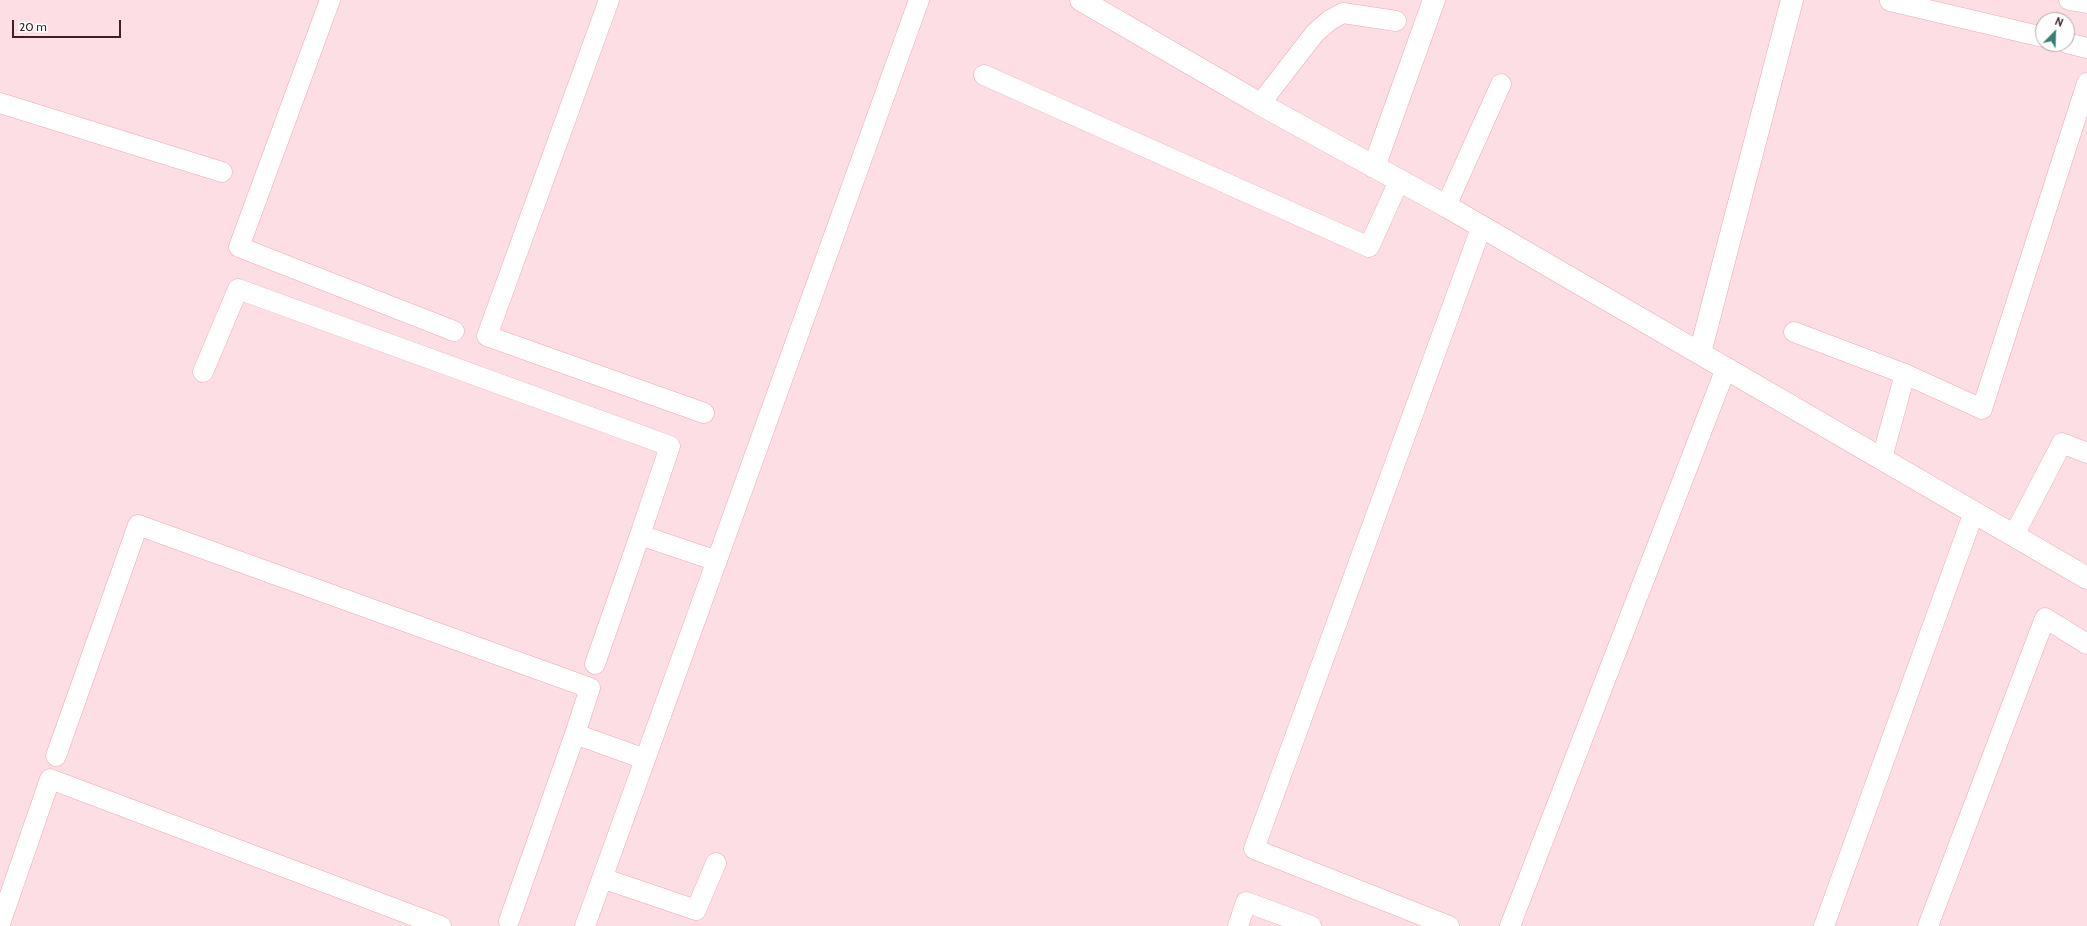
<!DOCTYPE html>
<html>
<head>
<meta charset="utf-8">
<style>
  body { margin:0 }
  #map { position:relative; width:2087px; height:926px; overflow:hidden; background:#fcdee4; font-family:Cabin,sans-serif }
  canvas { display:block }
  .north { position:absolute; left:2035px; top:12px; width:40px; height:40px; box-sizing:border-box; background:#fff; border:1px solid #b1a6a9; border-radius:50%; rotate:23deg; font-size:11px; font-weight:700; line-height:16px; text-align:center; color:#3c2128 }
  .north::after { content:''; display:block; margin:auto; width:14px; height:18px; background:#387e75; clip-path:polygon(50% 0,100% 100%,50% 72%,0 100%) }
  .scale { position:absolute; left:12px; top:20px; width:109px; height:18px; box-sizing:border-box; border:2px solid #3c2128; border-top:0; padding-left:5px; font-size:12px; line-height:14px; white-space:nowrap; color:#3c2128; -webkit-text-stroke:3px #fff; paint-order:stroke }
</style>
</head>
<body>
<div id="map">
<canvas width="2087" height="926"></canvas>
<div class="north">N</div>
<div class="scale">20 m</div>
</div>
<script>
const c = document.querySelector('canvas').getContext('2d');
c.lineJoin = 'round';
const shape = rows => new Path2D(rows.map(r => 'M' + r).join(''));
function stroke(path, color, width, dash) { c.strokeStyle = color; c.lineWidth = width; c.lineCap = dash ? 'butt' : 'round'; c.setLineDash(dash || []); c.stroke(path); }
const service = shape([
  [330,0,239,247,454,331],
  [609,0,487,336,704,413],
  [2069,0,2087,3],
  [1890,1,2043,37],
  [2067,43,2087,48],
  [984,75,1369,247,1399,181],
  [0,103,222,172],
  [1260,104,1315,33,1330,20,1343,13,1396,21],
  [1446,206,1501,84],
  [1794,332,1905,374,1982,409,2087,83],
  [203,372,238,289,670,446,640,535],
  [1882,458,1905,374],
  [2014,535,2062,443,2087,453],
  [595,664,640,535,717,561],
  [56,756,138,525,590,688,575,734],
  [602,878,696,910,716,863],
  [509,921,575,734,645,759],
  [0,924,50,779,441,926],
  [585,926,919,0],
  [1238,926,1246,902,1311,926],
  [1449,926,1254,849,1481,228],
  [1510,926,1726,368],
  [1824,926,1974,512],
  [1928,926,2045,618,2087,644]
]);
const minor = shape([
  [1081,0,1260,104,1446,206,2087,578],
  [1374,167,1434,0],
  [1700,353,1792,0]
]);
stroke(service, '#eda7b7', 21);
stroke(minor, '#eda7b7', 23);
stroke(service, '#fff', 20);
stroke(minor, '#fff', 22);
</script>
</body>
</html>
